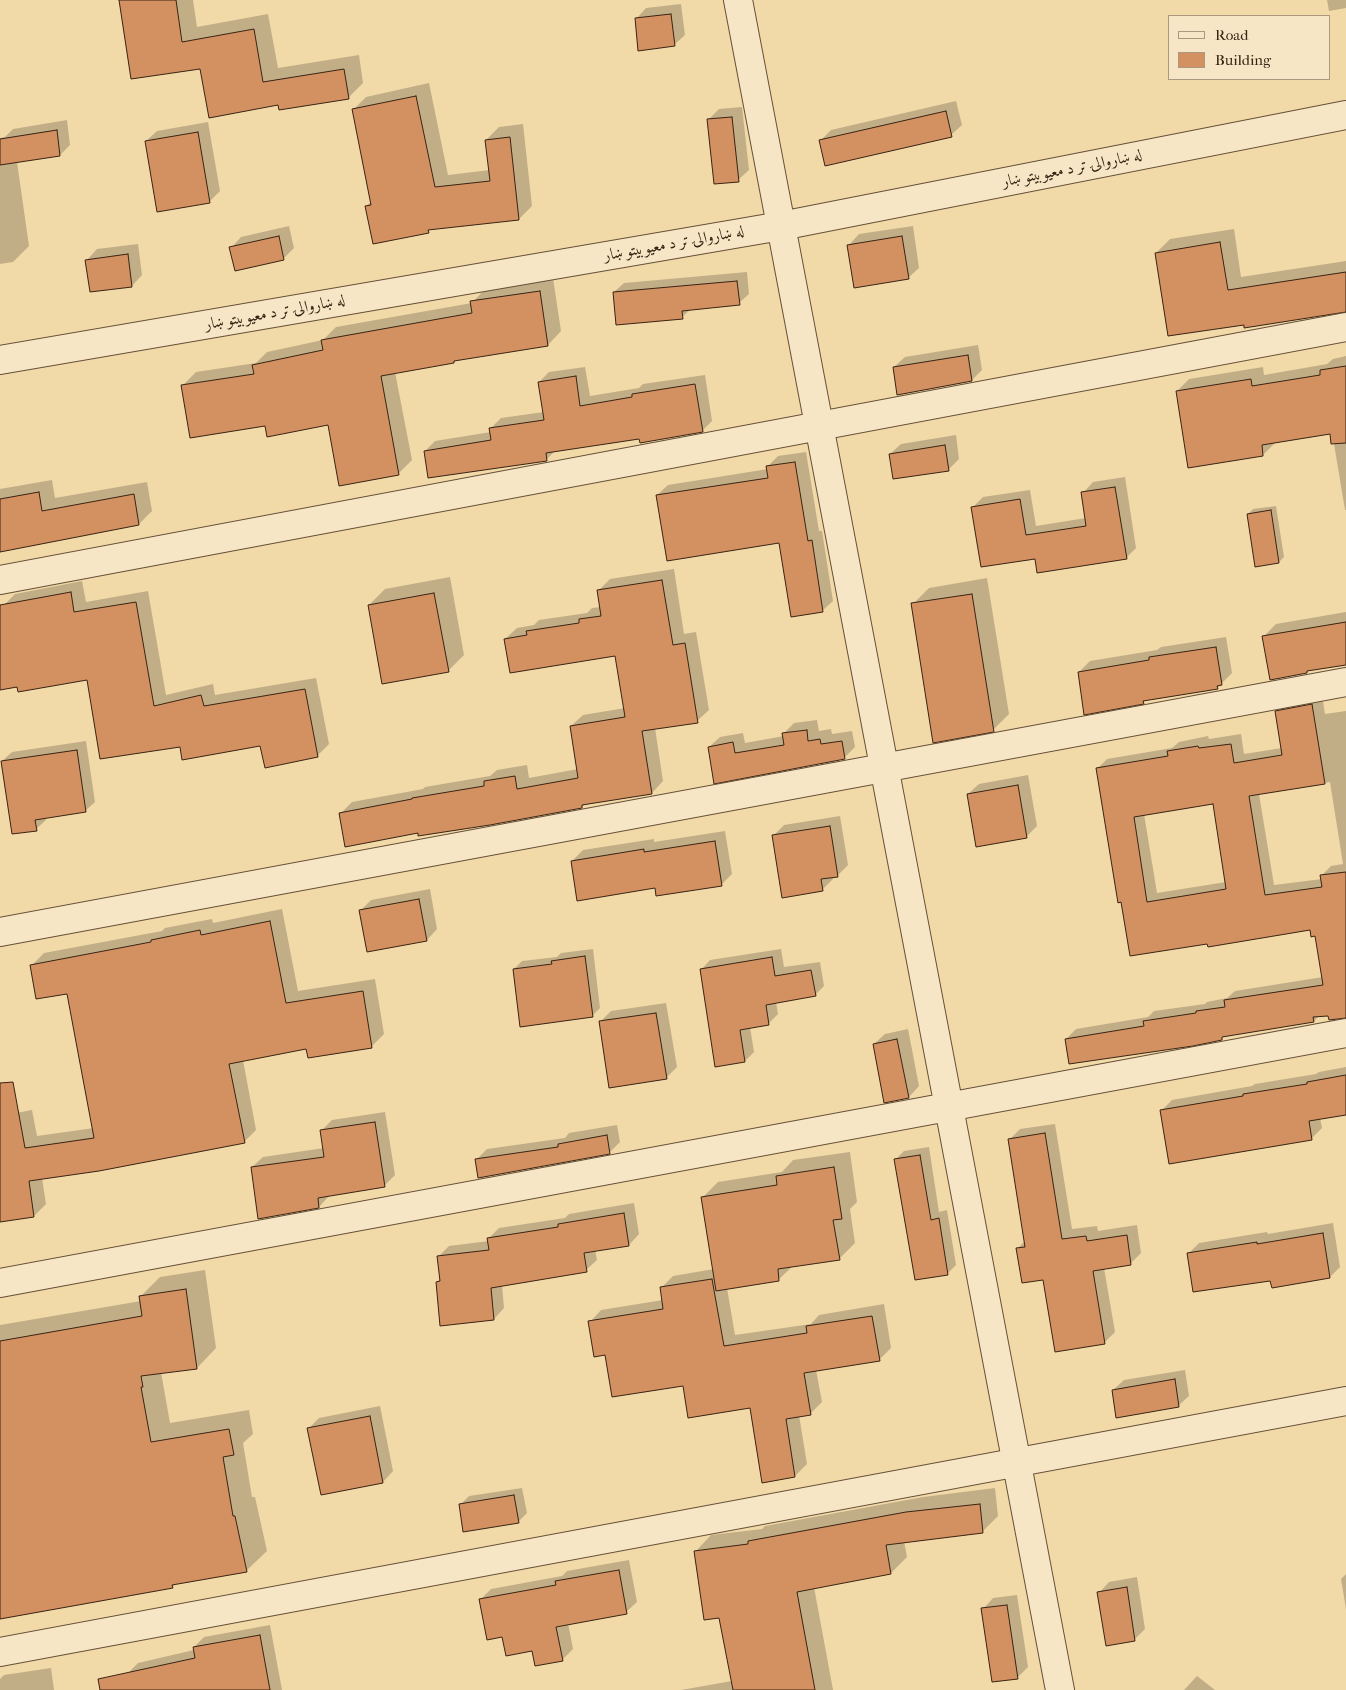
<!DOCTYPE html>
<html>
<head>
<meta charset="utf-8">
<style>
  body { margin:0 }
  #map { position:relative; width:1346px; height:1690px; overflow:hidden; background:#f2d9a8; font-family:"IM FELL French Canon",serif }
  canvas { display:block }
  .legend { position:absolute; left:1168px; top:15px; width:162px; height:65px; box-sizing:border-box; background:#f7e6c6; border:1px solid #ab987e; margin:0; padding:6px 9px; list-style:none; font-size:15px; color:#382313 }
  .legend li { display:flex; align-items:center; gap:10px; height:25px }
  .legend b { width:25px; border:1px solid #ab987e }
</style>
</head>
<body>
<div id="map">
<canvas width="1346" height="1690"></canvas>
<ul class="legend">
<li><b style="height:6px;background:#f7e6c6"></b>Road</li>
<li><b style="height:14px;background:#d39061"></b>Building</li>
</ul>
</div>
<script>
const c = document.querySelector('canvas').getContext('2d');
c.lineJoin = 'round';
function fill(path, color) { c.fillStyle = color; c.fill(path, 'evenodd'); }
const shape = rows => new Path2D(rows.map(r => 'M' + r).join(''));
function stroke(path, color, width, dash) { c.strokeStyle = color; c.lineWidth = width; c.lineCap = dash ? 'butt' : 'round'; c.setLineDash(dash || []); c.stroke(path); }
function label(font, color, halo, rows, align = 'center') {
  c.font = font + ' "IM FELL French Canon",Amiri,serif'; c.lineWidth = 5; c.setLineDash([]); c.textBaseline = 'middle'; c.strokeStyle = halo; c.fillStyle = color; for (const [text, x, y, turn = 0] of rows) {
    c.save(); c.translate(x, y); c.rotate((+turn || 0) * Math.PI / 180); c.textAlign = isNaN(turn) ? turn : align; if (halo) c.strokeText(text, 0, 0); c.fillText(text, 0, 0); c.restore();
  }
}
fill(shape([
  [120,0,193,0,197,27,268,14,278,68,359,55,363,83,348,98,279,104,201,68],
  [1327,0,1346,0,1346,8,1329,11],
  [681,4,685,35,674,45,636,19,646,8],
  [429,83,448,175,490,170,486,140,499,127,523,124,532,206,519,219,431,228,428,232,366,206,372,201,353,110,366,97],
  [956,101,962,125,951,135,821,140,831,130],
  [742,107,749,170,738,180,708,120,719,109],
  [67,120,70,145,60,155,17,162,29,246,13,262,0,264,0,138,5,137,13,129],
  [208,122,220,191,210,201,146,141,157,131],
  [289,226,294,248,284,258,231,248,241,237],
  [913,226,919,268,908,278,849,245,859,234],
  [1234,229,1241,277,1346,261,1346,311,1245,323,1156,253,1170,239],
  [138,244,142,275,132,286,87,260,97,249],
  [747,272,749,294,739,303,691,309,682,317,614,292,624,283],
  [553,278,561,331,548,345,457,359,454,362,395,372,412,460,398,474,329,423,266,425,183,385,196,372,256,363,267,352,323,340,336,327,472,303,485,289],
  [978,345,982,370,972,380,894,367,905,357],
  [1346,356,1346,510,1345,510,1332,432,1275,443,1263,455,1177,391,1189,379,1263,367,1264,375,1327,364,1333,359],
  [585,367,590,396,639,388,643,384,705,375,712,421,702,431,640,437,555,451,546,460,425,451,435,441,491,432,491,428,501,418,544,412,539,382,549,372],
  [956,435,959,459,949,469,890,454,901,444],
  [806,452,819,531,822,531,833,601,822,611,780,541,657,495,668,485,768,469,768,466,778,456],
  [1125,477,1136,548,1126,558,1036,557,973,507,983,497,1030,490,1036,526,1086,518,1083,493,1093,482],
  [52,480,55,498,147,482,152,511,139,524,0,551,0,489],
  [1276,506,1284,557,1279,562,1248,514,1253,509],
  [674,569,684,634,696,632,709,710,697,721,655,728,663,781,652,793,585,804,582,807,419,832,340,814,352,802,423,789,425,787,490,776,497,770,527,765,529,778,578,769,571,726,583,715,625,708,616,655,505,639,517,628,534,625,539,620,587,613,592,608,601,607,599,590,610,579],
  [450,577,464,655,448,671,369,605,385,589],
  [987,578,1009,714,993,730,913,604,929,588],
  [82,581,86,602,148,591,166,695,213,684,215,695,316,678,329,744,317,756,261,745,181,745,88,678,0,688,0,611,4,605,15,594],
  [1346,612,1346,663,1309,669,1306,672,1264,636,1276,624],
  [1226,637,1232,673,1217,688,1146,699,1143,703,1079,672,1090,661,1157,650,1161,647],
  [1322,695,1325,714,1346,711,1346,1011,1320,1015,1314,1021,1225,1035,1221,1039,1066,1039,1076,1029,1148,1017,1154,1011,1205,1004,1207,1002,1227,998,1235,991,1323,977,1316,935,1311,928,1131,955,1097,769,1107,759,1172,748,1179,742,1208,736,1209,739,1241,734,1244,754,1282,748,1276,712,1286,702],
  [1330,782,1343,864,1331,866,1321,876,1322,879,1274,885,1259,794],
  [1214,802,1226,882,1157,893,1144,814],
  [817,720,819,731,831,729,832,734,852,731,855,747,844,758,715,782,709,747,720,737,743,733,745,743,784,736,783,734,794,723],
  [86,741,95,802,85,811,45,817,46,820,36,829,2,761,12,752],
  [1028,775,1037,826,1026,837,968,794,979,784],
  [840,816,848,865,837,876,833,876,833,879,822,890,773,836,784,825],
  [725,831,732,874,721,885,656,887,572,861,583,850,654,839,654,842],
  [430,889,437,929,427,940,361,910,371,900],
  [282,909,298,991,375,979,384,1034,372,1046,309,1056,307,1047,243,1060,256,1130,244,1142,42,1178,46,1204,34,1216,0,1221,0,1116,32,1110,37,1136,94,1128,68,992,31,966,44,953,162,931,165,928,212,919,213,923],
  [593,949,600,1008,592,1016,514,969,522,961,557,957,561,953],
  [781,949,784,967,820,962,824,986,815,995,776,1002,778,1014,768,1024,750,1027,754,1052,745,1061,701,970,710,960],
  [666,1003,677,1067,666,1078,600,1022,611,1011],
  [908,1029,919,1086,909,1097,874,1044,885,1034],
  [1346,1067,1346,1113,1320,1118,1322,1128,1311,1139,1162,1110,1172,1100,1252,1086,1255,1084,1316,1074,1319,1072],
  [385,1112,395,1175,384,1186,329,1196,319,1207,252,1167,263,1157,324,1148,321,1131,332,1120],
  [1055,1124,1072,1229,1097,1226,1098,1231,1137,1225,1141,1253,1131,1263,1104,1268,1115,1332,1104,1343,1017,1249,1025,1241,1009,1140,1020,1129],
  [617,1125,620,1142,609,1153,476,1160,487,1149,565,1138,569,1133],
  [929,1147,939,1212,947,1210,956,1265,947,1274,895,1160,904,1151],
  [850,1152,857,1202,850,1209,855,1243,839,1259,793,1266,779,1279,727,1288,735,1335,811,1324,819,1315,884,1304,891,1348,879,1360,816,1370,822,1402,810,1414,799,1415,807,1464,795,1476,751,1407,684,1385,606,1354,590,1322,601,1310,663,1300,661,1288,673,1276,714,1269,702,1198,718,1182,782,1172,793,1160],
  [634,1203,639,1234,629,1245,595,1250,597,1260,586,1270,502,1285,504,1308,494,1319,437,1282,441,1278,439,1256,449,1246,489,1241,488,1239,499,1228,565,1218,569,1214],
  [1333,1223,1340,1267,1330,1277,1271,1279,1188,1254,1199,1243,1267,1232,1268,1234],
  [205,1270,216,1348,197,1368,161,1372,170,1423,249,1410,253,1434,243,1443,252,1497,255,1497,267,1551,247,1570,177,1583,172,1587,0,1618,0,1325,141,1301,140,1297,160,1277],
  [1185,1370,1189,1396,1178,1406,1113,1390,1124,1380],
  [380,1406,393,1471,383,1482,308,1429,319,1418],
  [522,1488,527,1513,518,1522,460,1505,469,1496],
  [995,1488,998,1516,982,1532,904,1541,907,1557,891,1573,814,1587,833,1690,681,1690,732,1681,720,1617,696,1551,711,1535,762,1529,765,1526,923,1497],
  [629,1560,637,1602,626,1612,568,1623,573,1649,562,1660,533,1649,503,1635,480,1600,491,1589,562,1576,567,1571],
  [1346,1574,1346,1609,1341,1579],
  [1137,1577,1145,1629,1134,1640,1099,1593,1109,1582],
  [1017,1595,1028,1667,1017,1678,983,1609,993,1598],
  [270,1625,282,1690,131,1690,128,1673,138,1663,194,1650,194,1647,204,1637],
  [51,1668,54,1690,0,1690,0,1679,4,1675],
  [1197,1676,1215,1690,1184,1690]
]), '#0003');
const building = shape([
  [119,0,176,0,182,42,254,29,263,82,344,69,349,99,279,110,278,105,209,118,200,69,131,79,119,0],
  [671,14,675,46,638,51,635,18,671,14],
  [416,96,435,187,490,181,485,140,510,137,519,220,428,230,429,233,373,244,365,206,371,205,352,109,416,96],
  [946,111,952,137,825,166,819,140,946,111],
  [732,117,739,182,714,184,707,119,732,117],
  [57,130,60,156,0,165,0,139,57,130],
  [198,132,210,203,157,212,145,141,198,132],
  [279,236,284,260,235,271,229,247,279,236],
  [902,236,909,279,854,288,847,245,902,236],
  [1220,242,1228,290,1346,272,1346,312,1244,328,1244,325,1168,336,1155,253,1220,242],
  [128,254,132,287,90,292,85,260,128,254],
  [737,281,740,305,682,311,683,319,616,325,613,292,737,281],
  [540,291,548,346,454,361,454,363,381,376,399,475,339,486,328,425,267,437,265,426,190,438,181,385,254,374,252,365,323,350,321,340,472,313,470,301,540,291],
  [968,355,972,381,897,395,893,367,968,355],
  [1346,366,1346,443,1331,444,1330,434,1262,445,1263,456,1188,468,1176,391,1251,379,1252,386,1320,375,1320,370,1346,366],
  [576,376,580,406,632,397,632,394,695,384,703,432,640,443,639,439,546,453,547,461,428,478,424,451,491,440,489,428,544,420,538,382,576,376],
  [945,445,949,471,893,479,889,454,945,445],
  [795,462,808,541,812,540,823,612,791,617,779,543,667,561,656,495,768,478,766,466,795,462],
  [1115,487,1127,559,1037,573,1035,559,981,567,971,507,1020,499,1026,535,1086,526,1081,492,1115,487],
  [39,492,42,511,134,494,139,525,0,552,0,499,39,492],
  [1271,510,1279,563,1255,567,1247,514,1271,510],
  [662,580,673,645,685,643,698,723,642,731,652,794,582,805,582,808,490,825,418,836,418,833,345,847,339,813,412,799,412,798,484,786,484,781,515,776,517,789,578,778,570,726,625,717,615,656,510,673,504,639,527,635,526,631,579,623,579,619,601,616,597,590,662,580],
  [71,592,74,612,136,602,154,706,201,695,204,706,305,689,318,757,265,768,260,746,182,760,180,747,100,759,87,680,18,692,17,687,0,690,0,605,71,592],
  [434,593,449,672,382,684,368,605,434,593],
  [972,594,994,732,933,743,911,603,972,594],
  [1346,622,1346,665,1307,671,1307,673,1270,680,1262,636,1346,622],
  [1216,647,1222,685,1217,686,1218,689,1143,701,1144,704,1084,715,1078,672,1149,660,1149,657,1216,647],
  [1312,704,1325,784,1249,796,1265,895,1322,887,1320,875,1346,872,1346,1018,1329,1020,1328,1016,1313,1017,1314,1022,1222,1037,1222,1040,1193,1046,1069,1064,1065,1039,1144,1026,1143,1021,1196,1013,1196,1011,1225,1007,1224,1000,1323,985,1315,936,1311,937,1310,930,1208,947,1207,944,1130,956,1121,902,1118,903,1096,768,1168,756,1167,751,1198,746,1199,748,1231,744,1234,763,1282,755,1275,711,1312,704],
  [1213,804,1226,889,1147,902,1134,817,1213,804],
  [807,730,808,741,820,739,821,744,842,741,845,759,714,784,708,747,733,742,735,753,784,745,782,733,807,730],
  [77,750,86,812,35,820,37,831,12,834,1,761,77,750],
  [1018,785,1027,838,976,847,967,794,1018,785],
  [830,826,838,877,821,879,823,891,782,898,772,835,830,826],
  [715,841,722,886,656,896,655,888,577,901,571,861,644,849,644,852,715,841],
  [419,899,427,941,367,952,359,910,419,899],
  [270,921,286,1003,363,991,372,1048,308,1058,306,1049,229,1064,245,1143,99,1171,29,1181,34,1217,0,1222,0,1083,13,1082,25,1148,94,1138,67,994,36,999,30,965,151,942,151,940,200,930,201,935,270,921],
  [585,956,593,1017,520,1027,513,969,552,964,551,961,585,956],
  [772,957,775,976,811,970,816,996,766,1005,769,1025,740,1030,745,1062,715,1067,700,969,772,957],
  [656,1013,667,1079,609,1088,599,1021,656,1013],
  [897,1039,909,1098,884,1103,873,1044,897,1039],
  [1346,1075,1346,1115,1309,1121,1312,1140,1169,1164,1160,1110,1243,1096,1243,1094,1307,1084,1307,1082,1346,1075],
  [375,1122,385,1187,318,1198,319,1208,258,1219,251,1167,324,1157,320,1130,375,1122],
  [1045,1133,1062,1239,1086,1236,1087,1241,1127,1235,1131,1265,1093,1271,1105,1344,1055,1352,1043,1280,1022,1283,1016,1248,1025,1247,1008,1139,1045,1133],
  [607,1135,610,1154,478,1178,475,1159,558,1147,558,1144,607,1135],
  [920,1155,931,1220,939,1218,948,1275,915,1280,894,1159,920,1155],
  [834,1167,842,1219,833,1220,840,1260,778,1269,779,1281,716,1291,701,1197,777,1185,776,1176,834,1167],
  [624,1213,629,1246,584,1253,587,1272,491,1288,494,1320,440,1326,436,1282,440,1281,437,1256,489,1250,487,1238,558,1227,558,1224,624,1213],
  [1323,1233,1330,1278,1272,1288,1270,1281,1193,1292,1187,1253,1257,1242,1257,1244,1323,1233],
  [712,1279,724,1346,807,1333,806,1326,872,1316,880,1361,804,1373,811,1415,786,1419,795,1477,762,1483,750,1408,688,1418,683,1386,612,1397,605,1355,594,1357,588,1321,663,1309,660,1287,712,1279],
  [186,1289,197,1369,141,1376,143,1387,141,1387,151,1442,229,1429,234,1455,223,1457,233,1516,235,1516,247,1572,172,1585,173,1588,0,1619,0,1341,142,1316,139,1296,186,1289],
  [1175,1379,1179,1407,1116,1418,1112,1390,1175,1379],
  [370,1416,383,1483,321,1495,307,1428,370,1416],
  [514,1495,519,1523,463,1532,459,1504,514,1495],
  [980,1504,983,1533,886,1545,891,1574,797,1592,815,1690,733,1690,719,1618,704,1620,694,1551,748,1544,748,1541,906,1512,980,1504],
  [619,1570,627,1614,556,1627,563,1661,535,1666,532,1651,506,1656,502,1637,487,1640,479,1599,556,1585,555,1581,619,1570],
  [1127,1587,1135,1641,1106,1646,1097,1592,1127,1587],
  [1007,1605,1018,1679,992,1682,981,1608,1007,1605],
  [260,1635,270,1690,100,1690,98,1679,195,1658,193,1647,260,1635]
]);
fill(building, '#d39061');
stroke(building, '#382313', 1);
const minor = shape([
  [738,0,1060,1690],
  [0,360,781,226,1346,115],
  [0,580,1346,327],
  [0,932,1346,682],
  [0,1283,1346,1033],
  [0,1652,1346,1401]
]);
stroke(minor, '#665038', 30);
stroke(minor, '#f7e6c6', 28);
label('16px', '#382313', '#f7e6c6', [
  ["له ښاروالۍ تر د معیوبیتو ښار",1072,169,-11],
  ["له ښاروالۍ تر د معیوبیتو ښار",674,244,-10],
  ["له ښاروالۍ تر د معیوبیتو ښار",275,313,-10]
]);
</script>
</body>
</html>
